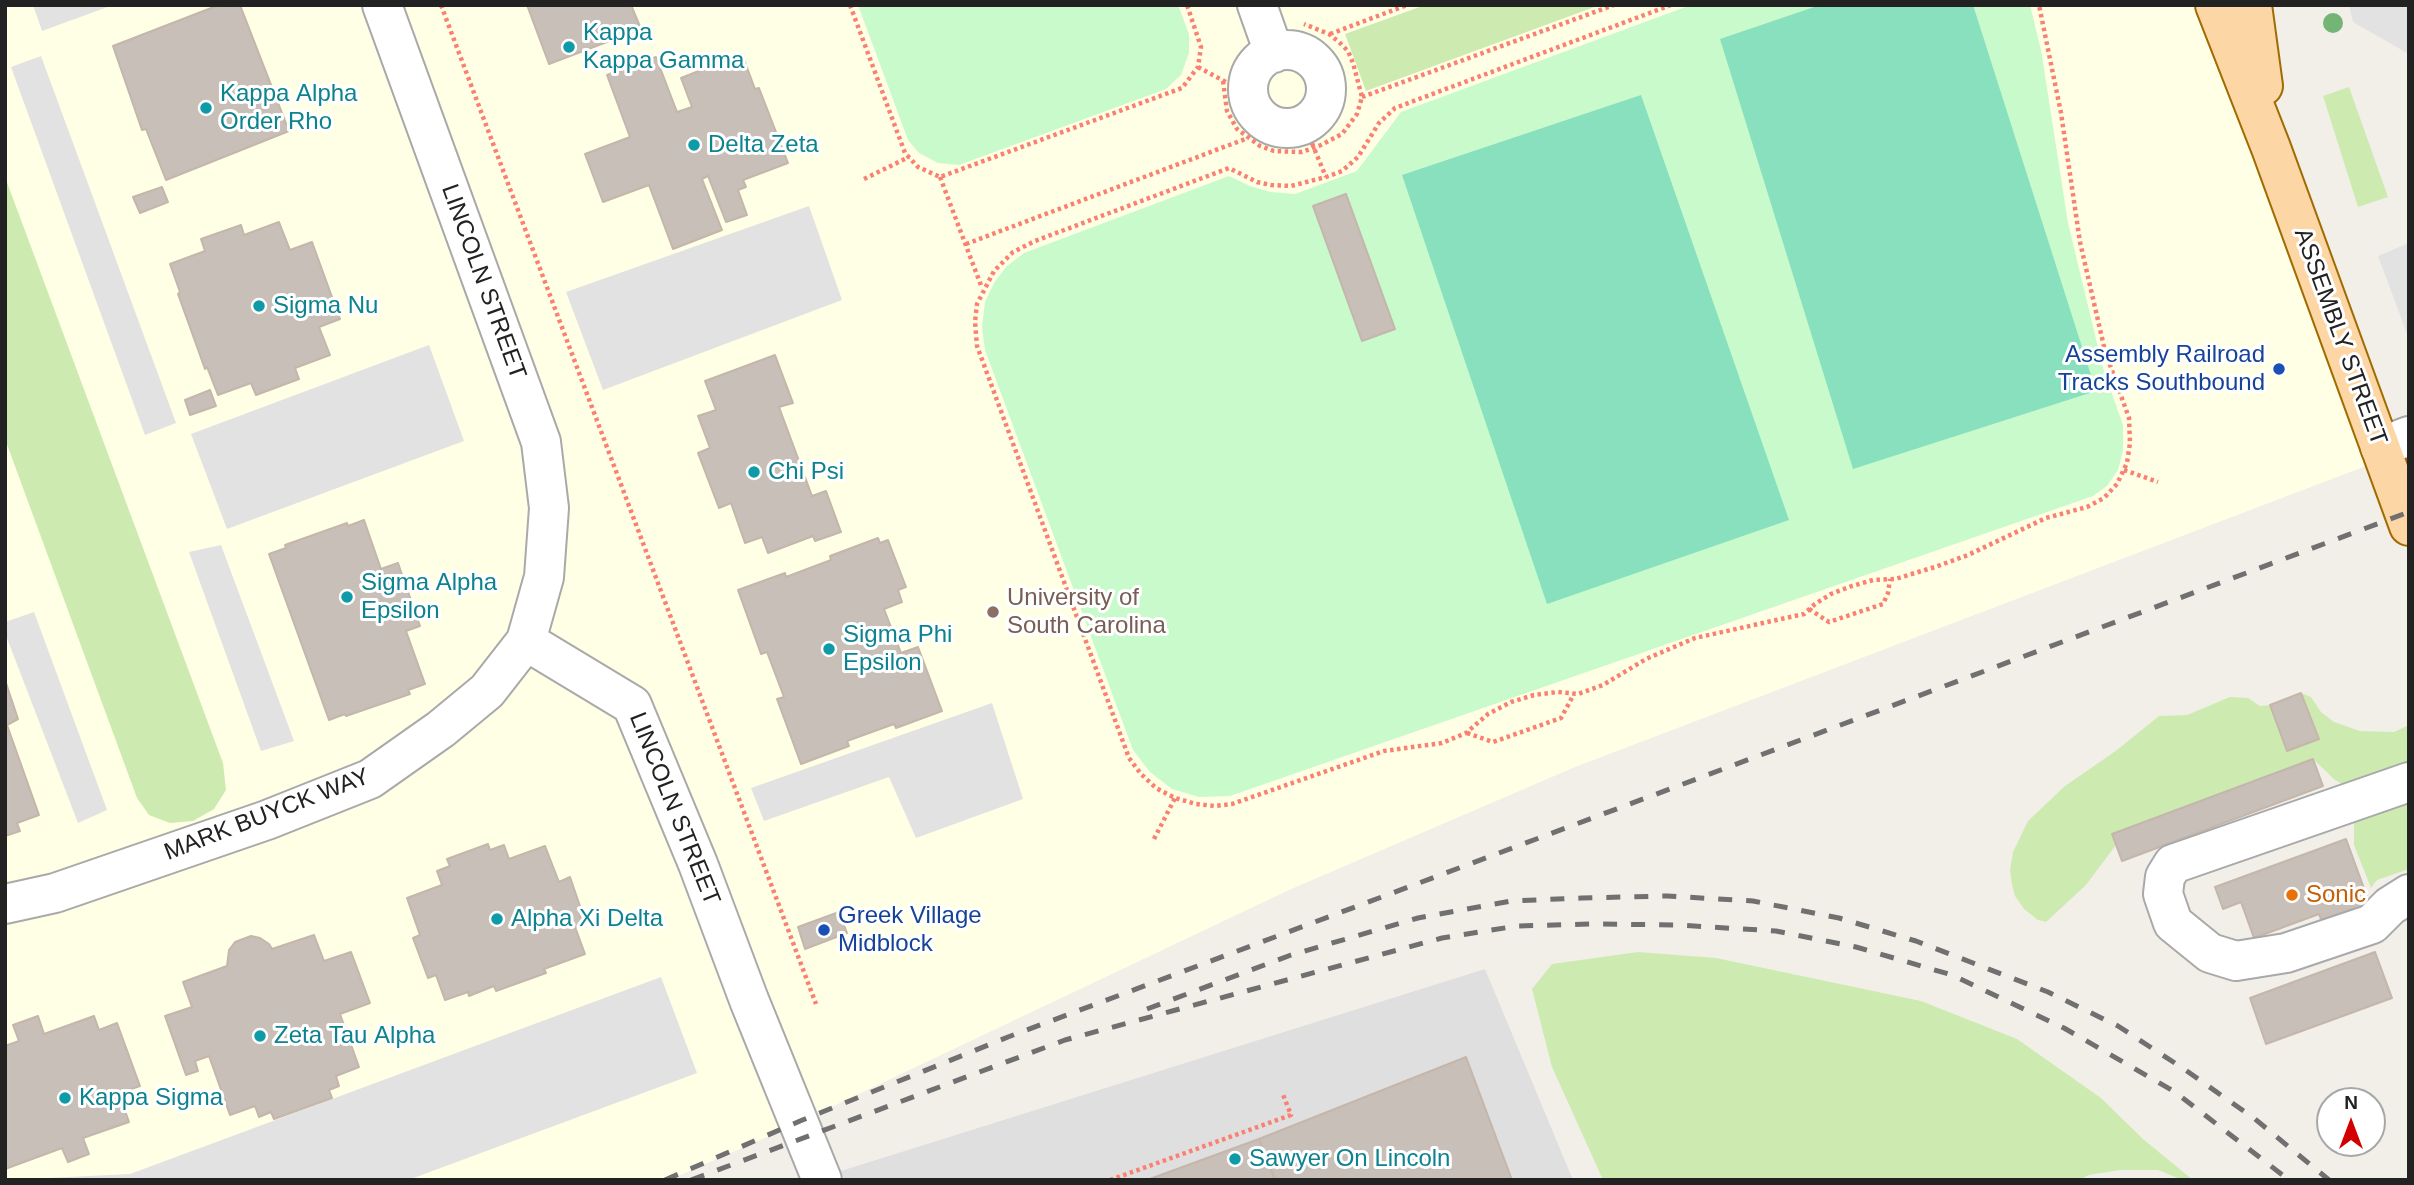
<!DOCTYPE html>
<html>
<head>
<meta charset="utf-8">
<style>
  body { margin:0 }
  #map { position:relative; width:2414px; height:1185px; overflow:hidden; background:#f2efe9; font-family:Arial,sans-serif }
  canvas { display:block }
  .frame { position:absolute; inset:0; border:7px solid #222; pointer-events:none }
  .north { position:absolute; left:2316px; top:1087px; width:70px; height:70px; box-sizing:border-box; background:#fff; border:2px solid #a7a7a7; border-radius:50%; rotate:0deg; font-size:19px; font-weight:700; line-height:28px; text-align:center; color:#222 }
  .north::after { content:''; display:block; margin:auto; width:24px; height:32px; background:#d40000; clip-path:polygon(50% 0,100% 100%,50% 72%,0 100%) }
</style>
</head>
<body>
<div id="map">
<canvas width="2414" height="1185"></canvas>
<div class="frame"></div>
<div class="north">N</div>
</div>
<script>
const c = document.querySelector('canvas').getContext('2d');
c.lineJoin = 'round';
function fill(path, color) { c.fillStyle = color; c.fill(path, 'evenodd'); }
const shape = rows => new Path2D(rows.map(r => 'M' + r).join(''));
function stroke(path, color, width, dash) { c.strokeStyle = color; c.lineWidth = width; c.lineCap = dash ? 'butt' : 'round'; c.setLineDash(dash || []); c.stroke(path); }
function label(font, color, halo, rows, align = 'center') {
  c.font = font + ' Arial,sans-serif'; c.lineWidth = 6; c.setLineDash([]); c.textBaseline = 'middle'; c.strokeStyle = halo; c.fillStyle = color; for (const [text, x, y, turn = 0] of rows) {
    c.save(); c.translate(x, y); c.rotate((+turn || 0) * Math.PI / 180); c.textAlign = isNaN(turn) ? turn : align; if (halo) c.strokeText(text, 0, 0); c.fillText(text, 0, 0); c.restore();
  }
}
fill(shape([
  [1485,969,1573,1180,845,1180,841,1171]
]), '#e0dfdf');
fill(shape([
  [5,5,2235,5,2387,458,1575,767,1289,890,785,1129,669,1180,5,1180]
]), '#ffffe5');
fill(shape([
  [1425,5,1600,5,1366,91,1345,34],
  [2349,87,2388,197,2358,207,2323,96],
  [5,177,223,763,226,790,214,809,193,821,170,823,149,815,137,798,5,439],
  [2301,693,2311,697,2321,712,2334,722,2360,731,2394,732,2409,725,2409,765,2346,786,2335,780,2313,759,2112,834,2116,845,2086,885,2046,922,2038,920,2024,909,2015,896,2012,885,2010,870,2013,852,2028,821,2065,786,2117,750,2159,716,2187,715,2230,697,2248,698,2260,706,2270,705,2288,751,2319,739],
  [2409,801,2409,869,2377,880,2371,888,2354,845,2354,823,2360,818],
  [1638,952,1716,958,1921,1001,2017,1039,2101,1098,2143,1139,2193,1180,2183,1180,2158,1170,2120,1170,2089,1175,2079,1180,1603,1180,1552,1067,1532,989,1552,964]
]), '#cdebb0');
fill(shape([
  [858,5,1178,5,1189,34,1189,53,1181,75,1166,89,959,165,938,163,919,153,908,140],
  [1691,5,2030,5,2041,50,2068,223,2103,368,2123,425,2123,450,2118,470,2107,486,2093,496,1230,796,1199,797,1172,789,1150,772,1133,750,985,350,982,327,985,302,994,283,1006,267,1024,253,1229,176,1250,186,1271,192,1295,194,1357,171,1401,112]
]), '#c8facc');
fill(shape([
  [1820,5,1973,5,2096,391,1853,469,1720,39],
  [1641,95,1789,520,1547,604,1402,175]
]), '#88e0be');
fill(shape([
  [33,5,113,5,42,31],
  [2349,5,2409,5,2409,59,2407,53,2353,22],
  [41,56,176,423,145,435,11,67],
  [809,206,842,300,603,390,566,292],
  [2409,243,2409,339,2378,256],
  [429,345,464,441,227,529,191,434],
  [221,545,294,741,261,751,189,552],
  [34,612,107,810,78,823,5,633,5,622],
  [992,703,1023,799,916,838,889,777,764,821,751,788],
  [661,977,697,1073,408,1180,5,1180,130,1174]
]), '#e2e2e2');
const building = shape([
  [219,5,240,5,289,131,166,180,146,129,142,130,113,46,219,5],
  [527,5,631,5,641,29,549,64,527,5],
  [742,54,755,89,759,88,788,163,743,180,746,187,738,190,747,215,726,222,708,176,702,179,722,230,673,249,649,185,603,202,585,154,630,137,607,75,656,57,677,112,692,107,681,78,742,54],
  [162,187,168,202,140,213,133,197,162,187],
  [1346,194,1395,329,1362,341,1313,206,1346,194],
  [279,222,290,250,312,242,340,319,319,327,330,355,295,368,299,379,256,395,251,383,218,395,207,367,205,369,178,294,180,292,170,264,205,251,201,239,241,225,244,235,279,222],
  [775,355,793,403,779,407,812,496,826,491,841,532,815,541,813,536,768,553,762,537,745,543,731,503,719,508,698,453,710,448,698,416,716,410,705,381,775,355],
  [210,390,216,406,190,415,185,400,210,390],
  [364,520,381,569,398,563,420,626,406,631,425,684,408,690,410,694,346,716,345,714,329,720,269,554,286,548,285,545,347,523,348,526,364,520],
  [878,538,880,543,888,540,906,587,898,590,902,602,884,609,901,653,918,647,942,711,896,728,894,724,847,741,849,746,801,764,777,699,784,697,767,652,761,654,738,590,785,573,786,577,831,560,830,556,878,538],
  [5,680,18,719,7,725,39,815,17,823,20,831,5,836,5,680],
  [2301,693,2319,739,2287,751,2270,705,2301,693],
  [2313,759,2323,786,2122,861,2112,834,2313,759],
  [2346,839,2373,913,2325,930,2319,914,2254,938,2241,902,2223,909,2215,887,2346,839],
  [488,844,490,850,504,845,509,859,545,846,559,882,570,877,582,912,579,913,583,924,575,927,585,954,544,969,546,973,496,991,494,986,469,996,468,992,445,1000,436,975,428,978,413,938,420,935,407,898,442,885,437,871,450,866,447,859,488,844],
  [839,912,847,933,805,949,798,927,839,912],
  [314,935,324,961,351,952,370,1003,340,1014,359,1067,336,1076,339,1086,329,1090,332,1098,274,1119,271,1112,259,1117,255,1106,230,1115,209,1056,195,1061,198,1071,186,1075,165,1016,192,1007,183,982,227,966,229,950,235,942,251,936,260,938,269,944,272,949,314,935],
  [2375,952,2392,998,2266,1044,2250,998,2375,952],
  [38,1016,44,1034,94,1016,99,1030,117,1023,140,1086,122,1092,126,1103,123,1105,129,1122,83,1138,89,1154,68,1162,62,1148,5,1169,5,1046,19,1041,13,1025,38,1016],
  [1466,1057,1512,1180,1275,1180,1259,1139,1466,1057],
  [1259,1139,1275,1180,1147,1180,1259,1139]
]);
fill(building, '#c7bfb8');
stroke(building, '#c4b6ab', 2);
const minor = shape([
  [382,5,541,442,549,508,544,577,526,641,632,705,698,864,749,1000,822,1180],
  [1257,5,1274,53],
  '1248 89a39 39 0 1 1 78 0a39 39 0 1 1-78 0Z',
  [2380,447,2409,436],
  [2409,782,2173,864,2165,877,2163,894,2173,923,2210,953,2236,961,2286,953,2372,924,2390,906,2409,894],
  [5,904,55,893,267,820,370,779,441,729,487,691,526,641]
]);
const major = shape([
  [2215,5,2271,148,2409,526],
  [2252,5,2263,86]
]);
stroke(minor, '#a9a9a9', 42);
stroke(major, '#a06b00', 42);
stroke(shape([
  [441,5,816,1004],
  [850,5,905,153,918,167,940,177,1182,88,1198,67,1201,47,1187,5],
  [1671,5,1395,108,1379,123,1358,157,1342,171,1326,177,1291,186,1271,185,1257,182,1229,168,1035,241,1013,252,994,271,977,304,975,322,977,346,1129,758,1141,774,1156,788,1175,798,1196,804,1215,806,1232,804,1384,751,1442,743,1466,733,1488,714,1511,702,1534,695,1558,692,1578,694,1603,685,1646,659,1695,638,1804,614,1815,604,1831,594,1852,586,1873,580,1895,579,1935,567,1968,555,2046,518,2087,507,2104,498,2117,484,2127,463,2130,443,2129,418,2105,351,2080,242,2061,113,2039,5],
  [1330,34,1407,5],
  [1198,67,1248,94],
  [1223,81,1227,111,1237,129,1260,146,1274,151,1302,152,1321,145,1342,134,1357,114,1362,97,1353,63,1348,51,1339,42,1329,34,1304,24],
  [1362,97,1614,5],
  [1304,124,1326,177],
  [940,177,982,288],
  [864,179,909,157],
  [966,244,1248,138],
  [2124,470,2158,482],
  [1809,609,1829,622,1883,604,1888,593,1890,579],
  [1467,733,1493,742,1561,718,1574,694],
  [1154,839,1175,798],
  [1110,1180,1291,1115,1282,1092]
]), '#fa8072', 4.5, [3.5, 3.5]);
stroke(minor, '#fff', 38);
stroke(major, '#fcd6a4', 38);
stroke(shape([
  [1147,1009,1291,955,1418,918,1511,901,1582,898,1667,896,1753,901,1839,918,1916,941,2048,992,2118,1026,2184,1069,2255,1119,2329,1180],
  [665,1180,800,1121,1008,1037,2409,512],
  [691,1180,1065,1040,1442,938,1517,926,1593,924,1677,925,1776,931,1856,947,1952,975,2064,1028,2175,1092,2289,1180]
]), '#707070', 5, [14, 14]);
c.fillStyle = '#74b475';
for (const [x, y] of [
  [2333,23]
]) { c.beginPath(); c.arc(x, y, 10, 0, 2 * Math.PI); c.fill(); }
for (const [x, y, r, color] of [
  [569,47,7,"#0f9aa8"],
  [206,108,7,"#0f9aa8"],
  [694,145,7,"#0f9aa8"],
  [259,306,7,"#0f9aa8"],
  [2279,369,7,"#1a4fb4"],
  [754,472,7,"#0f9aa8"],
  [347,597,7,"#0f9aa8"],
  [993,612,7,"#8d6e63"],
  [829,649,7,"#0f9aa8"],
  [2292,895,7,"#e8710a"],
  [497,919,7,"#0f9aa8"],
  [824,930,7,"#1a4fb4"],
  [260,1036,7,"#0f9aa8"],
  [65,1098,7,"#0f9aa8"],
  [1235,1159,7,"#0f9aa8"]
]) { const dot = new Path2D(); dot.arc(x, y, r, 0, 2 * Math.PI); c.fillStyle = color; c.fill(dot); stroke(dot, '#fff', 2.5); }
label('24px', '#0d838f', '#fff', [
  ["Kappa",583,33],
  ["Kappa Gamma",583,61],
  ["Kappa Alpha",220,94],
  ["Order Rho",220,122],
  ["Delta Zeta",708,145],
  ["Sigma Nu",273,306],
  ["Chi Psi",768,472],
  ["Sigma Alpha",361,583],
  ["Epsilon",361,611],
  ["Sigma Phi",843,635],
  ["Epsilon",843,663],
  ["Alpha Xi Delta",511,919],
  ["Zeta Tau Alpha",274,1036],
  ["Kappa Sigma",79,1098],
  ["Sawyer On Lincoln",1249,1159]
], 'left');
label('24px', '#222', '#fff', [
  ["LINCOLN STREET",483,282,70],
  ["ASSEMBLY STREET",2340,337,70],
  ["LINCOLN STREET",674,809,68],
  ["MARK BUYCK WAY",267,815,-21]
]);
label('24px', '#164399', '#fff', [
  ["Assembly Railroad",2265,355],
  ["Tracks Southbound",2265,383],
  ["Greek Village",838,916,"left"],
  ["Midblock",838,944,"left"]
], 'right');
label('24px', '#785e54', '#fff', [
  ["University of",1007,598],
  ["South Carolina",1007,626]
], 'left');
label('24px', '#c56008', '#fff', [
  ["Sonic",2306,895]
], 'left');
</script>
</body>
</html>
